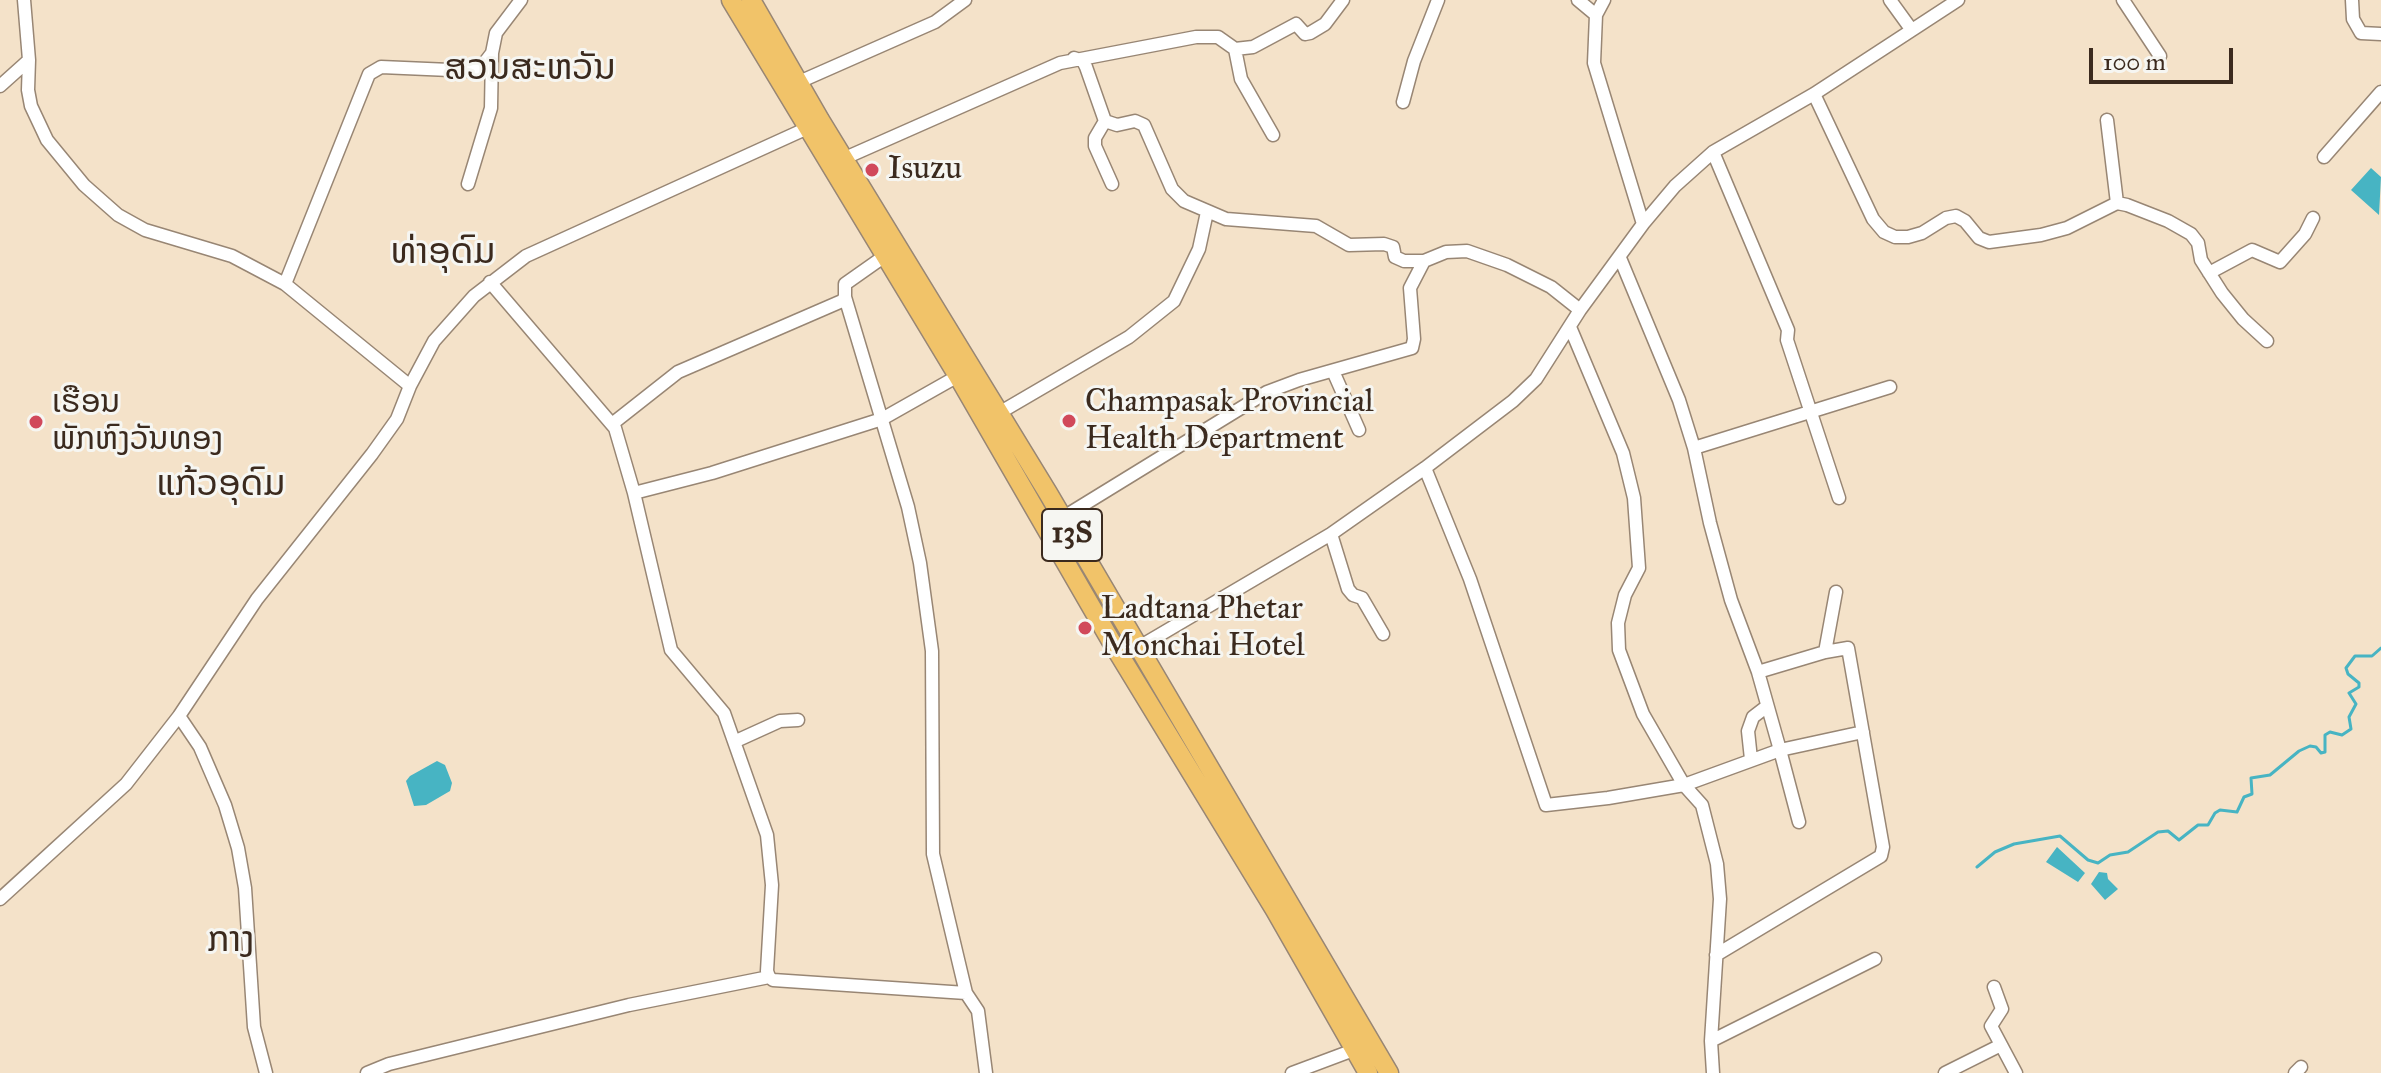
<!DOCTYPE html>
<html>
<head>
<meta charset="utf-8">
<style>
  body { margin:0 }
  #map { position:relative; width:2381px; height:1073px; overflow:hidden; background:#f4e2c9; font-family:"IM FELL Great Primer",serif }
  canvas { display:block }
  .scale { position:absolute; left:2089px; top:48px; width:144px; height:36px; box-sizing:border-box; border:4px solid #3b2a1e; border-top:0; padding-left:10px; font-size:24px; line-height:28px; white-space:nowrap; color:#3b2a1e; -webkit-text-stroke:6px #f6f6f2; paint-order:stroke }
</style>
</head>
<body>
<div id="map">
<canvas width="2381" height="1073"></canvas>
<div class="scale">100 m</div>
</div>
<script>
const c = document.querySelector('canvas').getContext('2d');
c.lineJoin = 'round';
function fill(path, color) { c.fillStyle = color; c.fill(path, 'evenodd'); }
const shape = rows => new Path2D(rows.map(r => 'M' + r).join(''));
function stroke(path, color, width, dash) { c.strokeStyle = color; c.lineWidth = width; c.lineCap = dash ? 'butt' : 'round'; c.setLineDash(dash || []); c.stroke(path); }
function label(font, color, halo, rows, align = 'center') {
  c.font = font + ' "IM FELL Great Primer","Noto Sans Lao",serif'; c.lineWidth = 6; c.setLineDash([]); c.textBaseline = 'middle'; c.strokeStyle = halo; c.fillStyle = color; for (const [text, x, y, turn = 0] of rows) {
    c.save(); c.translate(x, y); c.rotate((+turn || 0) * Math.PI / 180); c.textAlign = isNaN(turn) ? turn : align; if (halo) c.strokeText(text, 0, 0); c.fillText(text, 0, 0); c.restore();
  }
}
fill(shape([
  [2371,168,2381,177,2379,215,2351,190],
  [437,761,445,765,452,783,450,791,426,805,414,806,406,781,410,776],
  [2057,847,2085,873,2078,882,2046,862],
  [2099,872,2107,873,2108,879,2118,889,2105,900,2091,884]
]), '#47b4c3');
stroke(shape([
  [1977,867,1995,852,2014,844,2060,836,2088,860,2098,863,2110,855,2128,852,2158,832,2168,831,2179,840,2198,825,2208,825,2215,813,2220,810,2237,812,2244,797,2252,794,2251,778,2270,775,2299,751,2310,746,2316,747,2321,753,2325,752,2325,735,2330,732,2342,735,2351,729,2349,717,2356,704,2349,693,2359,687,2359,683,2348,674,2346,668,2355,656,2372,656,2381,648]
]), '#47b4c3', 3);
const minor = shape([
  [24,0,29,60,28,90,31,106,47,140,84,185,118,215,145,230,232,256,285,284,410,386],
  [1578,0,1596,15],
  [1604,0,1596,15,1594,63,1643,224],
  [1890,0,1911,29],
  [2123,0,2160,56],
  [2352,0,2353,19,2361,33,2381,34],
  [1235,49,1241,79,1273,135],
  [1074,58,1083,61,1086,67,1105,121,1117,125,1135,121,1144,125,1172,189,1184,201,1226,219,1316,226,1349,245,1384,244,1393,247,1395,257,1404,261,1424,261,1446,252,1467,251,1507,265,1551,287,1580,310],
  [799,82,935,22,965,0],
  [0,86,29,60],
  [1814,94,1873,219,1884,232,1895,237,1908,237,1922,233,1946,218,1956,216,1965,221,1979,238,1989,242,2041,235,2067,228,2117,203,2127,205,2168,221,2191,234,2198,243,2201,260,2222,293,2243,319,2267,341],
  [1403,102,1414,61,1438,0],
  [2107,120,2117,203],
  [1105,121,1095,138,1095,146,1112,184],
  [1713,152,1788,330,1787,340,1839,498],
  [2324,157,2381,92],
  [845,158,1060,63,1196,37,1218,37,1235,49,1253,47,1296,24,1305,34,1310,33,1325,24,1343,0],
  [468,184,491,108,492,53],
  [1620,258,1679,400,1694,448,1710,523,1731,600,1758,672,1825,652,1848,648,1883,847,1881,856,1716,955],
  [2209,273,2252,250,2280,262,2305,234,2313,218],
  [490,282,615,428,634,493,671,650,724,713,767,835,772,885,767,971,769,977],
  [285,284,369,74,381,67,473,71,482,66,492,53,496,33,521,0],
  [845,297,908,507,920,563,932,651,933,854,966,993],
  [1570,327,1623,453,1634,498,1639,568,1625,595,1618,623,1619,650,1643,714,1684,785,1780,750,1758,672],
  [1333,371,1359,430],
  [999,413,1129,337,1174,301,1199,249,1207,212],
  [612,424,678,372,842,301,845,297,845,284,889,253],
  [1694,448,1890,387],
  [1425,468,1470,579,1546,805,1608,798,1684,785,1702,805,1717,864,1720,899,1711,1041,1713,1073],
  [634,493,712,473,882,419,958,376],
  [1062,518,1267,392,1299,380,1412,348,1414,339,1410,288,1424,261],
  [1331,534,1348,589,1353,595,1362,598,1383,634],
  [1134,650,1331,534,1425,468,1513,401,1536,379,1580,310,1643,224,1675,186,1713,152,1814,94,1958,0],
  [1825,652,1836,592],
  [179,716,200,747,225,805,238,848,245,888,254,1027,266,1073],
  [736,741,780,721,798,720],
  [1751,759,1748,731,1753,717,1766,707],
  [1799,822,1780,750,1863,732],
  [0,899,126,784,179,716,257,599,372,454,397,419,410,386,434,341,474,296,526,256,812,126],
  [1994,987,2002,1009,1991,1026,2016,1073],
  [1711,1041,1875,959],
  [367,1073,389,1064,629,1005,769,977,773,980,966,993,978,1011,986,1073],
  [1292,1073,1359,1048],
  [1945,1073,2001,1045],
  [2295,1073,2301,1067]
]);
const highway = shape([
  [731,0,958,376,1111,641,1275,910,1368,1073],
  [751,0,820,120,1048,493,1389,1073]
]);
stroke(minor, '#988674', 15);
stroke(highway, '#988674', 21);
stroke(minor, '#fff', 12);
stroke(highway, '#f1c369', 18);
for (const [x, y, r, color] of [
  [872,170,8,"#d1495b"],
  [1069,421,8,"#d1495b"],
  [36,422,8,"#d1495b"],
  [1085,628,8,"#d1495b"]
]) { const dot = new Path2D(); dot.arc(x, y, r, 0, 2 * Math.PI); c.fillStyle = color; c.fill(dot); stroke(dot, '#f6f6f2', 3); }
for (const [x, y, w] of [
  [1072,535,60]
]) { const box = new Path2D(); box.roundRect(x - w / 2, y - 26, w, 52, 6); c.fillStyle = '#f6f6f2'; c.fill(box); stroke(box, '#3b2a1e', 2); }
label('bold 30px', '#3b2a1e', null, [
  ["13S",1072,535]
]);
label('32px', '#3b2a1e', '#f6f6f2', [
  ["Isuzu",888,170],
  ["Champasak Provincial",1085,403],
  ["Health Department",1085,440],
  ["ເຮືອນ",52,404],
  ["ພັກຫົງວັນທອງ",52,441],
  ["Ladtana Phetar",1101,610],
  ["Monchai Hotel",1101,647]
], 'left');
label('36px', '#3b2a1e', '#f6f6f2', [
  ["ສວນສະຫວັນ",530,70],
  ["ທ່າອຸດົມ",443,254],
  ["ແກ້ວອຸດົມ",221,486],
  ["ກາງ",231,942]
]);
</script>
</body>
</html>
